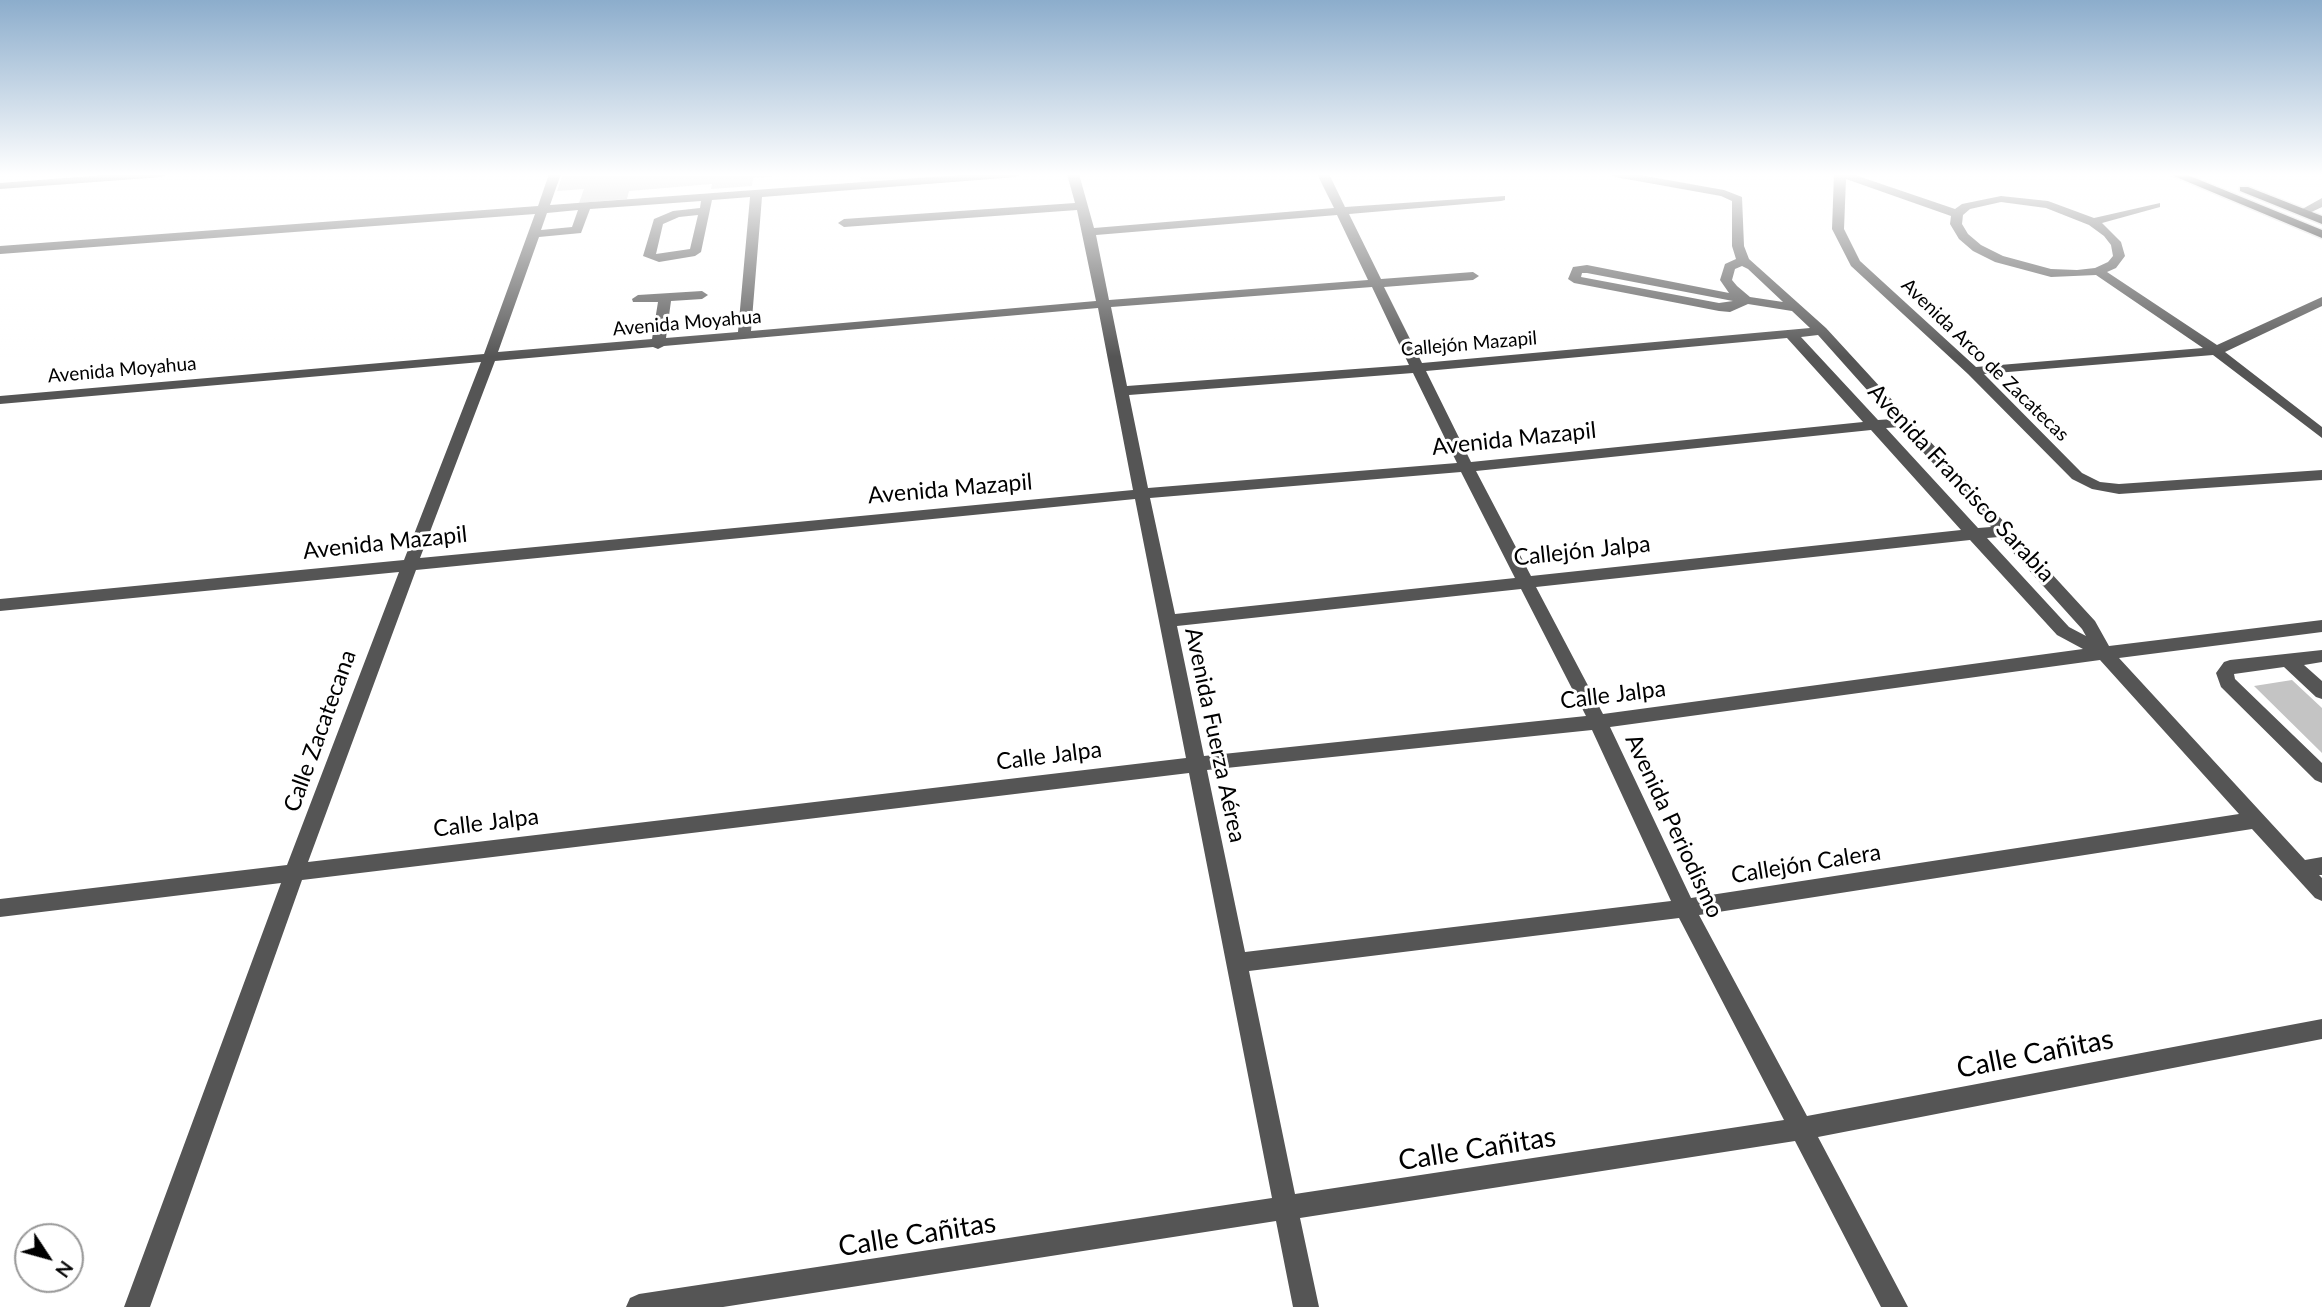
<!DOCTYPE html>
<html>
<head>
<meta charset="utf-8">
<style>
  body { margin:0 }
  #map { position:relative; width:2322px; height:1307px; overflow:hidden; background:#fff; font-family:Lato,sans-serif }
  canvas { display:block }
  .north { position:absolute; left:14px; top:1223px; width:70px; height:70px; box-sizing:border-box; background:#fff; border:2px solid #999; border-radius:50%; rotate:126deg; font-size:19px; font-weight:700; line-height:28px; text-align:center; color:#000 }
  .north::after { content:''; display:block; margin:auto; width:24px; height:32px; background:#000; clip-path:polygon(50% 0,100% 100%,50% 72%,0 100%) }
</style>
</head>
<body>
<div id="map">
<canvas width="2322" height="1307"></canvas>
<div class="north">N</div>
</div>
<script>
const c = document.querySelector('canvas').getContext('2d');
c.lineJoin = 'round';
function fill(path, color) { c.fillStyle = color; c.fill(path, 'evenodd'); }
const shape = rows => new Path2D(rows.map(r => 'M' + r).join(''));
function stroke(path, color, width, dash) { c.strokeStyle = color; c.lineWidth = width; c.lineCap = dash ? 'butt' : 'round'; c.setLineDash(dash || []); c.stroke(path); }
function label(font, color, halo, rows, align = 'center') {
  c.font = font + ' Lato,sans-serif'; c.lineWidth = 6; c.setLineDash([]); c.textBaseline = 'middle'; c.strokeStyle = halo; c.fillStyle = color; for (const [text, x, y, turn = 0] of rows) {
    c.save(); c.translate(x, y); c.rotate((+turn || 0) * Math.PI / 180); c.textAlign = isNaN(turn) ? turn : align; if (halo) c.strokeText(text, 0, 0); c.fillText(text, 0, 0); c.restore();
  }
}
fill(shape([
  [861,174,994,174,860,184]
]), '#dcdcdc');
fill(shape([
  [563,174,784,174,784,176,753,178,752,186,711,189,712,184,629,191,627,199,579,203,584,189,557,191],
  [2292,680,2322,708,2322,753,2254,686]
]), '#c4c4c4');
const major = shape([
  [2169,174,2185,174,2322,230,2322,238,2169,174],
  [2240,187,2248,187,2322,216,2322,224,2240,191,2240,187]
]);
stroke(major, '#dbdbdb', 3);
fill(shape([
  [118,174,168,174,162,177,0,189,0,183,118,174],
  [549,174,561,174,550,205,973,174,1022,174,1016,177,762,197,751,331,1096,301,1077,210,844,227,838,223,844,219,1075,203,1067,174,1079,174,1094,228,1334,208,1317,174,1329,174,1345,207,1505,196,1505,200,1501,201,1349,214,1381,279,1473,272,1479,276,1473,280,1384,287,1422,363,1810,328,1792,311,1748,304,1730,312,1719,311,1574,283,1568,279,1573,267,1587,265,1729,293,1720,280,1725,264,1736,259,1732,246,1732,201,1721,196,1615,177,1609,174,1634,174,1724,190,1742,197,1744,246,1749,259,1826,328,2095,621,2109,646,2322,620,2322,632,2119,658,2305,860,2322,857,2322,875,2319,875,2322,878,2322,901,2315,898,2252,829,1699,915,1807,1116,2322,1019,2322,1039,1818,1137,1908,1307,1881,1307,1795,1141,1300,1218,1319,1307,1293,1307,1276,1221,723,1307,626,1307,630,1298,639,1294,1272,1198,1189,773,302,880,150,1307,124,1307,281,883,0,917,0,899,287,865,399,572,0,611,0,599,404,560,481,362,0,404,0,396,484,354,535,214,0,254,0,246,538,206,549,174],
  [750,197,738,332,666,338,671,301,702,299,708,295,702,291,638,295,632,299,633,302,658,302,652,339,498,352,539,237,581,233,590,209,701,201,700,208,673,211,654,219,643,256,659,262,695,256,701,252,712,200,750,197],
  [578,210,572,227,541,230,547,213,578,210],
  [698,215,690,249,656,254,663,224,679,217,698,215],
  [1337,215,1368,280,1109,300,1096,235,1337,215],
  [1742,266,1748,269,1783,302,1750,297,1737,286,1732,280,1735,269,1742,266],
  [1582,273,1587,273,1733,301,1719,303,1581,277,1582,273],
  [1372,287,1409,365,1127,386,1111,307,1372,287],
  [1098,308,1133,490,420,558,495,361,653,347,658,349,664,346,1098,308],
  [1818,335,1893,419,1878,420,1801,337,1818,335],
  [1787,338,1863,422,1471,462,1426,371,1787,338],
  [1413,373,1457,463,1148,488,1129,395,1413,373],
  [1900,427,1991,527,1978,528,1886,428,1900,427],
  [1871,430,1961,530,1531,576,1476,471,1871,430],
  [1461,472,1515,578,1175,614,1150,498,1461,472],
  [1135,499,1186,758,308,862,416,570,1135,499],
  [1999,537,2082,629,2086,636,2069,627,1987,538,1999,537],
  [1970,540,2057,635,2083,649,1603,714,1536,587,1970,540],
  [1521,589,1586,716,1204,756,1177,626,1521,589],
  [2100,660,2239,814,1691,898,1610,727,2100,660],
  [1592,730,1671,901,1245,952,1207,770,1592,730],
  [1679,918,1784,1120,1295,1194,1249,971,1679,918],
  [1834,174,1852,174,1955,209,1962,204,2001,196,2048,201,2094,218,2160,203,2160,207,2102,223,2121,242,2125,256,2116,268,2107,272,2217,345,2322,297,2322,306,2225,352,2322,427,2322,438,2213,355,1984,374,2082,473,2100,482,2119,484,2322,470,2322,480,2119,494,2092,489,2072,479,1968,374,1851,266,1832,229,1834,174],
  [1846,179,1951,216,1950,224,1959,239,1973,251,1995,262,2051,277,2096,275,2203,348,1976,367,1860,261,1844,229,1846,179],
  [2001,202,2046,208,2089,225,2104,236,2111,245,2113,256,2108,262,2095,268,2077,270,2051,269,2003,256,1981,245,1968,234,1962,224,1963,215,1970,209,2001,202],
  [2322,198,2322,207,2303,216,2297,212,2322,198],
  [2322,650,2322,662,2304,665,2322,681,2322,699,2316,697,2284,667,2234,674,2235,679,2322,763,2322,783,2315,780,2221,687,2216,673,2224,662,2230,660,2322,650]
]), '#555');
fill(major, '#000');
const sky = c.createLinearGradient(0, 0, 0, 357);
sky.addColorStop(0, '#8cadcc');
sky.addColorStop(0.49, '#fff');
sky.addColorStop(1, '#ffffff00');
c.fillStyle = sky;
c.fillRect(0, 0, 2322, 357);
label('19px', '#000', '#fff', [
  ["Avenida Moyahua",687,323,-5],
  ["Callejón Mazapil",1469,344,-5],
  ["Avenida Arco de Zacatecas",1985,360,44],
  ["Avenida Moyahua",122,370,-5]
]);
label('23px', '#000', '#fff', [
  ["Avenida Mazapil",1514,439,-6],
  ["Avenida Francisco Sarabia",1961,483,47],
  ["Avenida Mazapil",950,489,-5],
  ["Avenida Mazapil",385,543,-6],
  ["Callejón Jalpa",1582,551,-6],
  ["Calle Jalpa",1613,695,-7],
  ["Calle Zacatecana",320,731,-70],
  ["Avenida Fuerza Aérea",1215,735,78],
  ["Calle Jalpa",1049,756,-7],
  ["Calle Jalpa",486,823,-7],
  ["Avenida Periodismo",1674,826,65],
  ["Callejón Calera",1806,864,-9]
]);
label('28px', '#000', '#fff', [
  ["Calle Cañitas",2035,1054,-11],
  ["Calle Cañitas",1477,1149,-9],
  ["Calle Cañitas",917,1235,-9]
]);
</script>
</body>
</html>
